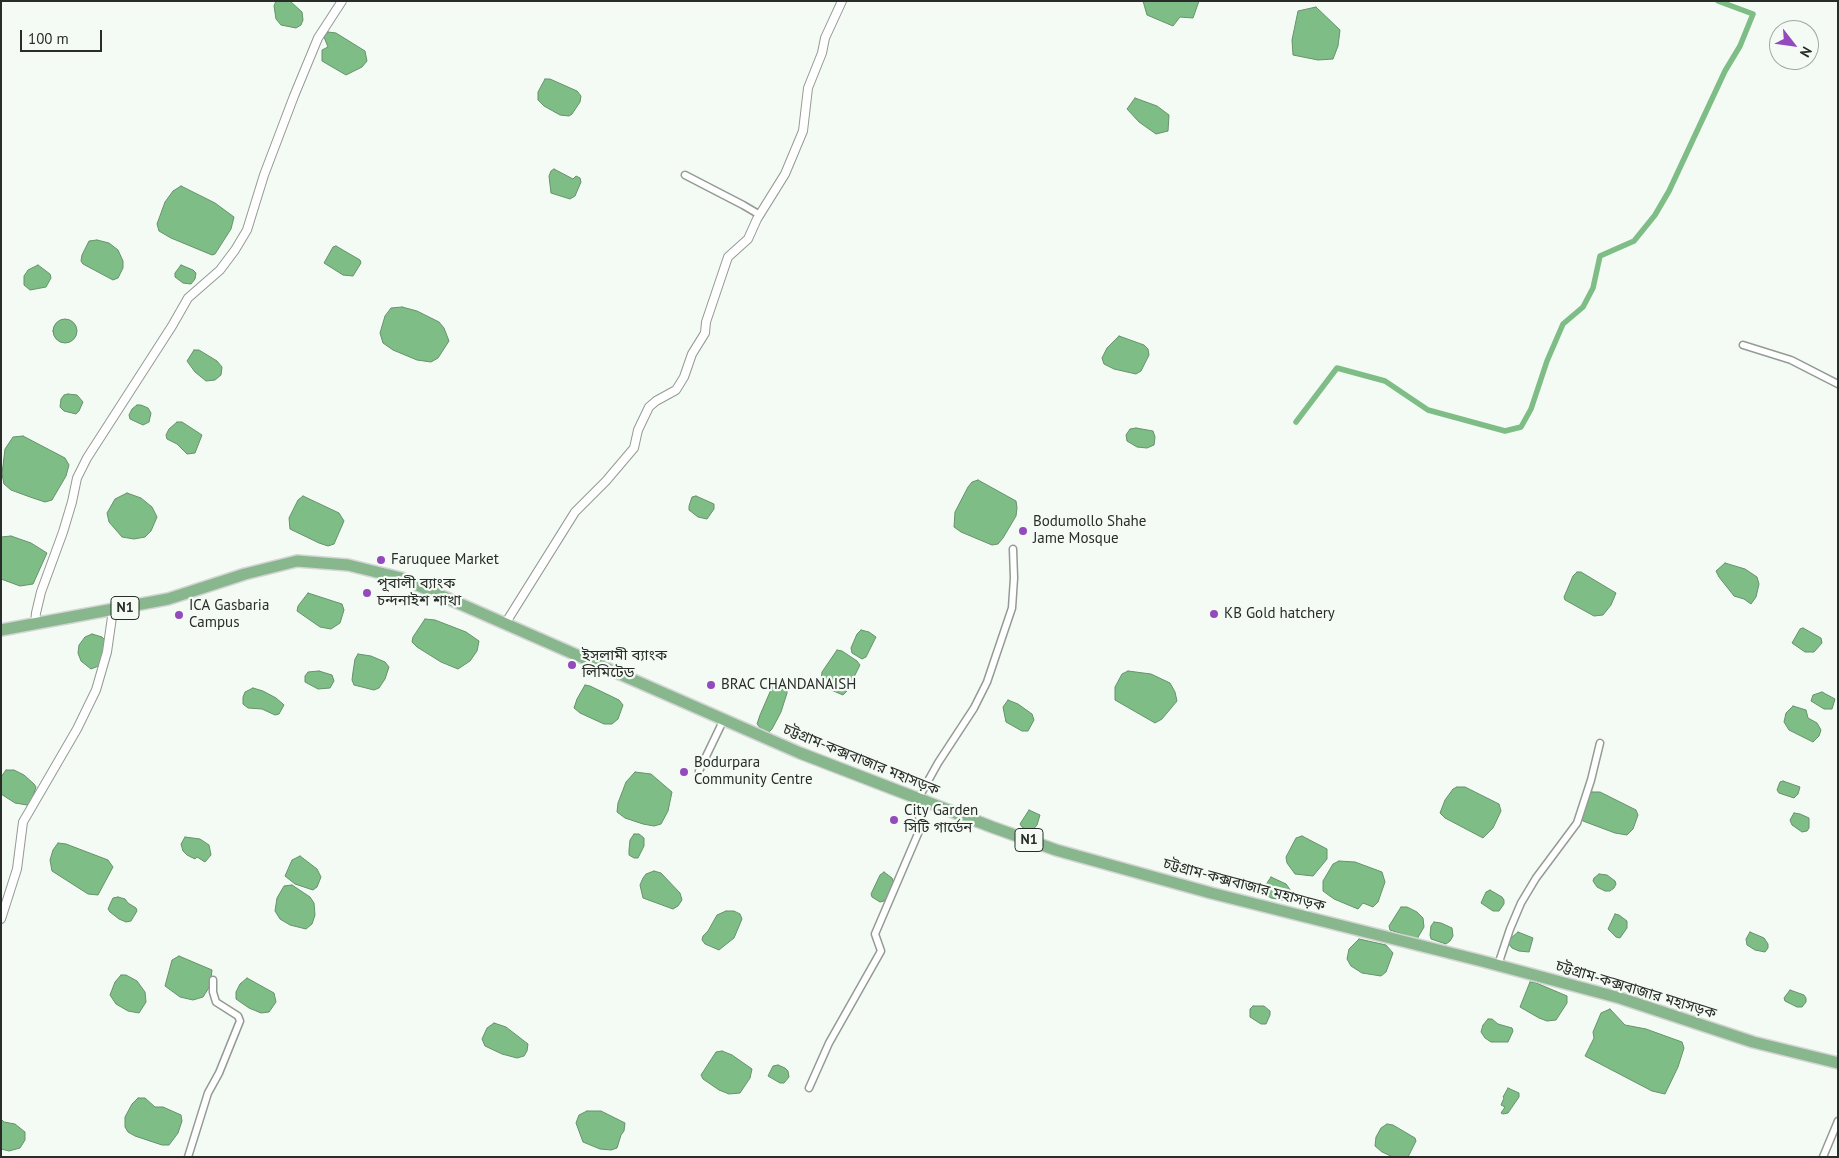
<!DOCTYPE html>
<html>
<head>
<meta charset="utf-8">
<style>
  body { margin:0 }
  #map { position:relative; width:1839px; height:1158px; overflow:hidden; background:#f4fbf4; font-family:"PT Sans",sans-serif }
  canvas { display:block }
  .frame { position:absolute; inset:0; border:2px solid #292c29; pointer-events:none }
  .north { position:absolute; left:1769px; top:20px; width:50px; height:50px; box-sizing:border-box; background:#f4fbf4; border:1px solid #a3a8a3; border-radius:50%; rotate:120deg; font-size:14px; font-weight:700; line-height:20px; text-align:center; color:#292c29 }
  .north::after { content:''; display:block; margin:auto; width:18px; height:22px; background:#924abd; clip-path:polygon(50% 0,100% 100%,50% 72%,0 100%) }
  .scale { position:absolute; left:20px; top:30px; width:82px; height:22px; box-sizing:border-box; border:2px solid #292c29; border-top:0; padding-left:6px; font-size:15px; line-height:18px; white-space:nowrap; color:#292c29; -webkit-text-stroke:4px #f4fbf4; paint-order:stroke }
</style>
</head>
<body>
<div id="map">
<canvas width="1839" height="1158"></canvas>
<div class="frame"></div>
<div class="north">N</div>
<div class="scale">100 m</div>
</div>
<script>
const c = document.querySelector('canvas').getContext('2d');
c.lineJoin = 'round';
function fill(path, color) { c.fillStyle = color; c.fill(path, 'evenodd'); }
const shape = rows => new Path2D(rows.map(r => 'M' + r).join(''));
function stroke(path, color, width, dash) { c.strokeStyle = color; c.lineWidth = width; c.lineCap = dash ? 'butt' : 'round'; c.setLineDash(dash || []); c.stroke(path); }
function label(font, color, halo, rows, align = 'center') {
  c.font = font + ' "PT Sans","Noto Sans Bengali",sans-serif'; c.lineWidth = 4.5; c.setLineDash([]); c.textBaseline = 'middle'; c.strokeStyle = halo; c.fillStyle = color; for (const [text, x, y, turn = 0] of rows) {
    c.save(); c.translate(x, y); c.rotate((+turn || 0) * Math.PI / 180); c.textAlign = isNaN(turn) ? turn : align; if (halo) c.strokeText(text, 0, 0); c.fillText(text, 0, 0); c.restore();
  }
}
const water = shape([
  [276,1,290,1,302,12,303,20,301,25,296,28,281,25,276,19,274,6,276,1],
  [1143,1,1199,1,1193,18,1180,17,1173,26,1147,15,1143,1],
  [1316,7,1340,30,1338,46,1333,59,1318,60,1293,55,1292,40,1298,11,1316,7],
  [328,32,336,33,365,51,367,61,362,67,346,75,322,61,322,50,328,47,324,37,328,32],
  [545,79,550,79,577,91,581,96,580,102,572,114,569,116,560,115,544,106,538,100,538,92,545,79],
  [1135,98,1157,106,1169,115,1168,131,1156,134,1139,122,1127,109,1135,98],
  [554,169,573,179,576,176,580,178,581,182,575,196,570,199,551,193,549,176,551,171,554,169],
  [181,186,215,203,234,217,231,229,215,254,212,255,171,238,159,231,157,224,165,202,173,191,181,186],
  [97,240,109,243,118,250,123,261,123,268,118,278,113,280,83,264,81,261,82,255,89,241,97,240],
  [336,246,360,260,361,263,353,276,343,275,324,263,333,247,336,246],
  [38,265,50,274,51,278,46,287,30,290,24,285,24,276,28,270,38,265],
  [181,265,193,270,196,273,195,279,191,284,183,283,175,277,175,273,181,265],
  [402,307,417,311,439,322,444,328,449,341,438,358,431,362,417,360,393,350,383,343,380,333,385,316,391,308,402,307],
  '53 331a12 12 0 1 1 24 0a12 12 0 1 1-24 0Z',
  [1119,336,1144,345,1148,349,1149,355,1141,371,1136,374,1114,369,1104,364,1102,358,1107,348,1119,336],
  [194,350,199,350,217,361,222,367,221,375,215,380,206,381,195,372,187,361,194,350],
  [68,394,77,395,83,402,79,411,76,414,64,411,60,407,61,399,64,395,68,394],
  [137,405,141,405,148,408,151,413,149,422,143,425,130,419,129,415,132,409,137,405],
  [177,422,182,422,202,435,195,453,187,454,177,444,167,439,166,435,169,429,177,422],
  [1136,428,1153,431,1155,437,1154,445,1147,448,1137,447,1127,441,1126,435,1130,429,1136,428],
  [23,436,65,458,69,465,66,476,52,500,45,502,30,497,11,490,4,484,2,474,5,449,13,437,23,436],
  [978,480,1016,501,1017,508,1016,516,1003,538,998,544,992,545,961,532,954,527,955,512,968,487,972,482,978,480],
  [127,493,141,498,152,507,157,517,151,531,145,537,134,539,122,537,109,522,107,513,115,499,127,493],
  [303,496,339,513,344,521,334,544,328,546,319,543,290,529,289,518,298,500,303,496],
  [696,496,714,504,714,509,707,519,698,517,689,510,689,506,692,497,696,496],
  [11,536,31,543,47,553,33,584,20,586,1,579,1,537,11,536],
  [1725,563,1745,569,1757,577,1759,584,1756,597,1751,604,1744,599,1734,596,1719,577,1716,571,1725,563],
  [1577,572,1581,572,1616,593,1611,605,1603,615,1594,616,1565,600,1564,597,1573,576,1577,572],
  [308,593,342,604,344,610,340,623,331,629,320,627,297,611,298,606,308,593],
  [425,619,435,620,466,632,479,641,477,651,470,661,458,669,441,662,417,647,412,642,413,637,425,619],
  [1803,628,1821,638,1822,643,1814,652,1805,652,1792,643,1800,629,1803,628],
  [861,630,869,632,876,637,866,657,862,659,852,653,851,648,857,634,861,630],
  [92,634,102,637,106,641,101,665,91,669,81,661,78,653,79,645,85,637,92,634],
  [837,650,842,651,857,661,860,665,847,691,843,695,831,690,821,681,822,672,837,650],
  [358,654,371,656,385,662,389,667,385,679,379,688,374,690,354,685,352,680,353,672,355,659,358,654],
  [319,671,332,675,334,681,330,688,318,689,305,682,305,676,308,672,319,671],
  [1128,671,1151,674,1170,683,1175,692,1177,701,1162,719,1155,723,1115,700,1115,687,1122,674,1128,671],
  [777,683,787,689,787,693,781,712,772,729,769,732,762,730,757,724,760,715,773,685,777,683],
  [585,685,590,686,619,700,623,705,618,719,612,724,604,724,580,713,574,708,577,699,585,685],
  [253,688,263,691,276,698,283,704,284,705,279,714,275,715,262,709,248,708,243,704,243,697,245,692,253,688],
  [1822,692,1835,699,1832,709,1824,709,1811,701,1813,695,1822,692],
  [1008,700,1018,704,1032,714,1034,720,1028,731,1022,731,1006,722,1003,707,1008,700],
  [1793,706,1806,710,1808,718,1817,723,1821,730,1819,736,1813,742,1789,730,1784,722,1786,713,1793,706],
  [6,770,14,770,24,775,34,784,36,787,31,802,27,805,15,803,1,794,1,777,6,770],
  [635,772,651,774,672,792,668,811,661,824,654,826,643,824,625,818,617,812,618,803,626,782,635,772],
  [1783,781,1800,787,1798,794,1794,798,1779,793,1777,790,1780,782,1783,781],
  [1457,787,1465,787,1499,804,1501,811,1493,828,1483,838,1445,818,1440,813,1445,800,1453,789,1457,787],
  [1592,792,1600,792,1636,810,1638,815,1633,829,1627,835,1615,833,1583,821,1581,818,1589,795,1592,792],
  [1029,810,1040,815,1037,825,1031,832,1022,827,1020,824,1029,810],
  [1794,813,1800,814,1809,818,1809,828,1807,831,1802,832,1792,825,1790,820,1794,813],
  [634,834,639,834,644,838,644,846,638,858,634,858,629,855,629,850,630,840,634,834],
  [1302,836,1327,849,1327,859,1313,876,1295,874,1287,863,1286,857,1296,838,1302,836],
  [185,837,200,839,209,845,211,855,205,862,197,857,195,859,187,855,183,851,181,844,185,837],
  [58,843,66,844,108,860,113,867,98,895,88,894,52,871,50,860,53,850,58,843],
  [300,856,317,869,321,877,317,887,313,890,295,884,285,876,292,860,300,856],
  [1339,861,1355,862,1382,872,1385,882,1378,902,1373,907,1363,903,1358,909,1334,899,1323,891,1323,881,1333,864,1339,861],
  [654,871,661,873,680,893,682,900,678,906,673,909,643,898,640,885,643,878,646,874,654,871],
  [884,872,892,878,894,884,888,896,884,901,880,902,872,897,871,894,880,875,884,872],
  [1599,874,1607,875,1615,881,1616,884,1614,888,1610,891,1605,891,1597,887,1593,881,1594,878,1599,874],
  [1271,877,1286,884,1291,891,1290,896,1282,900,1271,898,1265,894,1263,889,1271,877],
  [292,885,310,897,314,903,315,915,312,924,306,929,290,925,280,919,275,911,277,898,284,886,292,885],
  [1490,890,1502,897,1504,900,1504,904,1499,911,1493,911,1481,903,1486,892,1490,890],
  [118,897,125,899,128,903,136,908,137,911,131,921,126,922,119,919,110,912,108,909,111,902,113,898,118,897],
  [1401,907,1407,907,1417,912,1423,918,1424,927,1417,939,1390,930,1389,926,1401,907],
  [726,911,734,911,740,914,742,919,734,938,719,950,705,944,702,940,703,936,708,931,717,915,726,911],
  [1615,914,1619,915,1627,921,1627,928,1620,938,1616,937,1608,929,1615,914],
  [1434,922,1441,923,1452,928,1453,936,1450,941,1446,944,1431,939,1430,935,1431,926,1434,922],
  [1518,932,1533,938,1529,952,1519,951,1512,948,1508,943,1511,938,1518,932],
  [1750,932,1764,938,1768,944,1768,948,1765,952,1755,950,1747,945,1746,939,1750,932],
  [1359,939,1386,945,1393,953,1386,972,1381,976,1362,973,1351,966,1347,959,1349,949,1359,939],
  [179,956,212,970,210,986,203,997,193,1000,180,997,165,986,172,960,179,956],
  [121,975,126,975,137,981,145,992,146,1002,139,1013,128,1011,116,1004,110,995,115,982,121,975],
  [247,978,274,993,276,1002,269,1012,261,1013,249,1008,236,999,236,992,240,984,247,978],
  [1530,982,1534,982,1567,996,1567,1003,1556,1020,1547,1021,1539,1018,1520,1007,1530,982],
  [1790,990,1804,995,1806,998,1806,1002,1802,1007,1797,1007,1785,1001,1784,998,1790,990],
  [1253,1006,1264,1006,1270,1011,1270,1015,1266,1024,1261,1024,1250,1017,1250,1009,1253,1006],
  [1610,1009,1625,1025,1646,1029,1682,1042,1684,1048,1678,1067,1665,1094,1652,1091,1585,1056,1594,1038,1593,1032,1601,1013,1610,1009],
  [1488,1019,1492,1019,1498,1024,1512,1028,1513,1031,1508,1042,1491,1042,1485,1038,1481,1032,1483,1025,1488,1019],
  [494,1023,506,1027,528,1044,527,1051,524,1056,517,1058,502,1054,485,1046,482,1039,487,1028,494,1023],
  [722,1051,732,1055,752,1069,750,1078,740,1093,729,1094,719,1090,703,1079,701,1075,716,1052,722,1051],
  [778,1065,785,1068,788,1071,789,1077,784,1083,780,1083,768,1076,773,1066,778,1065],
  [1508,1088,1519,1093,1519,1097,1508,1113,1503,1114,1501,1113,1505,1107,1501,1105,1504,1098,1503,1097,1508,1088],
  [138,1098,145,1098,155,1107,163,1107,181,1115,182,1121,178,1133,169,1145,162,1145,135,1136,128,1132,125,1127,125,1117,132,1104,138,1098],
  [587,1111,601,1111,625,1123,624,1131,621,1135,617,1148,611,1150,600,1149,583,1142,576,1123,579,1115,587,1111],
  [1,1119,4,1122,15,1124,25,1132,25,1140,20,1148,9,1151,1,1149,1,1119],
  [1387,1124,1393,1125,1415,1138,1416,1141,1408,1157,1393,1157,1382,1152,1375,1146,1376,1137,1381,1128,1387,1124]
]);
fill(water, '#7fbd87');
stroke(water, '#65926b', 1);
stroke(shape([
  [1296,422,1337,368,1385,381,1428,410,1505,431,1521,427,1531,409,1547,361,1563,324,1583,307,1593,288,1600,256,1634,241,1655,215,1669,191,1725,71,1740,46,1753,14,1718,1]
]), '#7fbd87', 5.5);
const minor = shape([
  [685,175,743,205,760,215],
  [1743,345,1791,360,1838,384],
  [699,771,724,719],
  [1498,965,1510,929,1521,903,1536,878,1577,823,1591,780,1600,743],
  [809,1088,829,1043,881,951,875,934,920,829,918,799,938,763,974,708,987,682,1012,608,1014,578,1013,549],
  [188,1157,208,1093,219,1073,240,1021,238,1016,216,1002,213,992,213,980],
  [1823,1157,1838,1121]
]);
const tertiary = shape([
  [35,624,36,613,41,592,63,532,72,502,77,478,87,458,172,326,188,298,220,270,235,250,247,230,264,175,294,96,318,38,342,1],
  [505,624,575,512,606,481,634,448,638,430,649,407,656,401,676,390,684,377,692,354,705,333,706,322,728,257,748,239,757,219,785,174,803,131,808,88,822,53,825,38,842,1],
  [1,919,17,869,23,822,77,729,96,690,107,652,113,610]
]);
const trunk = shape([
  [1,630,168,599,245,574,297,561,348,565,401,578,800,753,992,827,1056,850,1211,893,1482,961,1620,998,1753,1042,1838,1063]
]);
stroke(minor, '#949a94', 9);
stroke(tertiary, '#949a94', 10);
stroke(trunk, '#d4d5d4', 14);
stroke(minor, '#fff', 6);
stroke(tertiary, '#fff', 8);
stroke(trunk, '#88b78e', 11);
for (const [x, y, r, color] of [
  [1023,531,5,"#924abd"],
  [381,560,5,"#924abd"],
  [367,593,5,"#924abd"],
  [1214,614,5,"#924abd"],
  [179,615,5,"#924abd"],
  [572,665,5,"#924abd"],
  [711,685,5,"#924abd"],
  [684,772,5,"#924abd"],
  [894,820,5,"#924abd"]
]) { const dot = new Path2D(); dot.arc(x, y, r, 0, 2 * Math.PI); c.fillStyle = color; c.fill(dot); stroke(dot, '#f4fbf4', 2); }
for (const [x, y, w] of [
  [125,608,28],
  [1029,840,28]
]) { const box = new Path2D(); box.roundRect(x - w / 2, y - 11.5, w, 23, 4); c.fillStyle = '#f4fbf4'; c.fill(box); stroke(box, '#292c29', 1); }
label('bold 14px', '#292c29', null, [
  ["N1",125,608],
  ["N1",1029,840]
]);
label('15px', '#292c29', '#f4fbf4', [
  ["Bodumollo Shahe",1033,522],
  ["Jame Mosque",1033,539],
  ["Faruquee Market",391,560],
  ["পূবালী ব্যাংক",377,584],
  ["চন্দনাইশ শাখা",377,601],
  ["ICA Gasbaria",189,606],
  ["Campus",189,623],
  ["KB Gold hatchery",1224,614],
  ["ইসলামী ব্যাংক",582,656],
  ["লিমিটেড",582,673],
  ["BRAC CHANDANAISH",721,685],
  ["Bodurpara",694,763],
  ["Community Centre",694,780],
  ["City Garden",904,811],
  ["সিটি গার্ডেন",904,828]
], 'left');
label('15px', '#292c29', '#f4fbf4', [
  ["চট্টগ্রাম-কক্সবাজার মহাসড়ক",861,760,22],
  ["চট্টগ্রাম-কক্সবাজার মহাসড়ক",1244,885,15],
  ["চট্টগ্রাম-কক্সবাজার মহাসড়ক",1636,990,17]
]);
</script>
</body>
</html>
